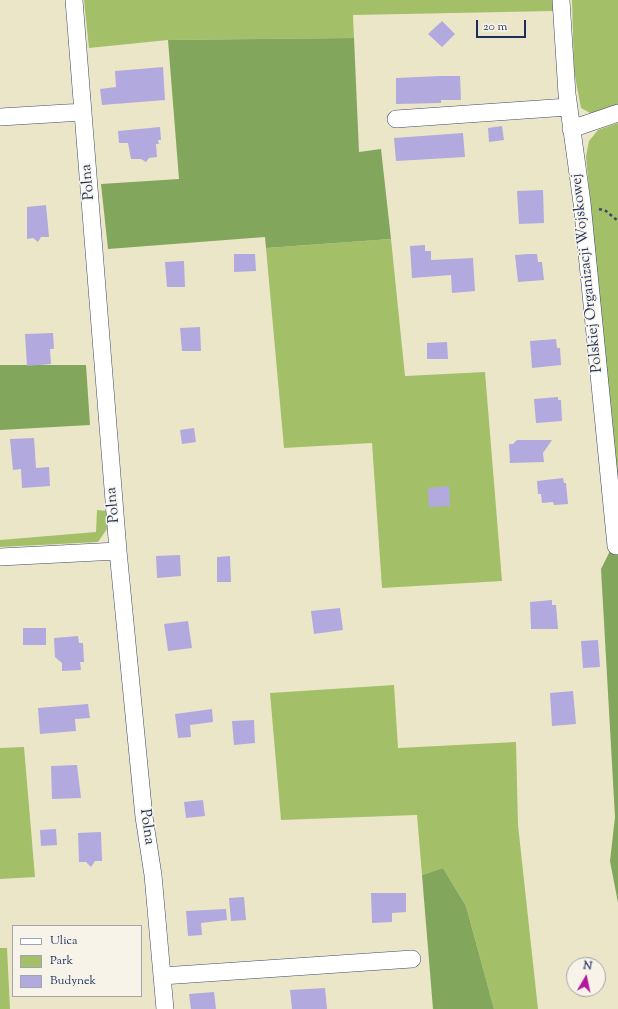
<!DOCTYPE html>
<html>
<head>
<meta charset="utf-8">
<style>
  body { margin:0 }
  #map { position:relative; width:618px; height:1009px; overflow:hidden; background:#ece6c9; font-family:"Sorts Mill Goudy",serif }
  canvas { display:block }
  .legend { position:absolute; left:12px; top:925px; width:130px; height:72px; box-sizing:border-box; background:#f7f3e8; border:1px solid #9fa5b1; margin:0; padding:5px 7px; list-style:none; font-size:12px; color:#1b2f5e }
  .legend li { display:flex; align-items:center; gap:8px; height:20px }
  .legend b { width:20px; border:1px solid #9fa5b1 }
  .north { position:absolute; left:566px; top:957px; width:40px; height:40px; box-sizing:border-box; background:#f7f3e8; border:1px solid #9fa5b1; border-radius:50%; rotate:9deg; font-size:11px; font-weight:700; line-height:16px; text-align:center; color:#1b2f5e }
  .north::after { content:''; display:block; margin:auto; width:14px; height:18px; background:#b5179e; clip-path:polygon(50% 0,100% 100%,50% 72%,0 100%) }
  .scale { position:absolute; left:476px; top:20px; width:50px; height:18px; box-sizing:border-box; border:2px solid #1b2f5e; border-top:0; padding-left:5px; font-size:12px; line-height:14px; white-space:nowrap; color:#1b2f5e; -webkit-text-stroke:3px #f7f3e8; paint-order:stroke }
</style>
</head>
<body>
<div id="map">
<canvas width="618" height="1009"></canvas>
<ul class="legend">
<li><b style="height:5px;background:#fff"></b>Ulica</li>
<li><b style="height:11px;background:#a3c068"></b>Park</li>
<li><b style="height:11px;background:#b2a9de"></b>Budynek</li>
</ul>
<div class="north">N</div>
<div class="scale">20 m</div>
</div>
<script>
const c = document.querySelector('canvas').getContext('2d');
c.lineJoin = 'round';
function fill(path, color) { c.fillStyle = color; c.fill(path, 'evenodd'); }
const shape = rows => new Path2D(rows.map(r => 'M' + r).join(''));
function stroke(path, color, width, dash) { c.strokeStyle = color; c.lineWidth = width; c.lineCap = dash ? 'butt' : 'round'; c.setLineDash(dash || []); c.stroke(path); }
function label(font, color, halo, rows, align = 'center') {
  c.font = font + ' "Sorts Mill Goudy",serif'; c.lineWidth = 3; c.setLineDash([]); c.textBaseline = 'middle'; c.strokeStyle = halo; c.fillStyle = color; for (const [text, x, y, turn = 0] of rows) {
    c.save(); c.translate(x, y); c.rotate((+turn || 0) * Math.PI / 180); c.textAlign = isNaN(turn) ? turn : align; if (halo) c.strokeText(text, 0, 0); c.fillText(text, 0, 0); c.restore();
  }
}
fill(shape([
  [84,0,554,0,554,11,353,15,354,38,168,40,89,48],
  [572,0,618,0,618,105,592,114,581,108,574,71],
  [618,123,618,486,586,157,589,141,598,130],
  [391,239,405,376,485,372,502,581,382,588,372,443,284,448,266,248],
  [97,510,108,511,109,526,98,542,0,547,0,540,96,532],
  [394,685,398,748,516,742,518,825,538,1009,494,1009,466,906,443,868,422,875,417,815,281,820,270,693],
  [24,747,35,877,0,879,0,748],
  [0,948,7,948,10,1009,0,1009]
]), '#a3c068');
fill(shape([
  [354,38,359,152,381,149,391,239,266,248,265,237,108,249,101,184,179,179,168,40],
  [0,365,86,365,90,425,0,430],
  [610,551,618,551,618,903,610,861,615,817,601,569],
  [443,868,466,906,494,1009,433,1009,422,875]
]), '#82a65c');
fill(shape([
  [442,21,455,34,442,47,428,34],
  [163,67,165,100,102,105,100,89,116,87,115,71],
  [440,76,460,76,461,100,441,100,441,103,396,104,396,78],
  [502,126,504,140,489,142,488,128],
  [160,127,161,140,158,140,159,144,156,144,157,157,149,158,146,162,141,159,131,159,128,143,119,143,118,131],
  [463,133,465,157,396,161,394,138],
  [543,190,544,223,519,224,517,191],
  [46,205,49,237,41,237,38,242,33,238,27,239,27,207],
  [425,245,425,251,431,251,431,260,473,258,475,291,452,293,451,275,412,278,410,246],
  [234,254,255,254,256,271,234,272],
  [528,254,537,254,538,262,542,262,544,280,518,282,515,255],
  [184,261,185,287,167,287,165,262],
  [200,327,201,351,182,351,180,328],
  [53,333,54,349,50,349,51,364,27,366,25,334],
  [556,339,557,348,560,348,561,365,532,368,530,341],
  [447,342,448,359,427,359,427,343],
  [558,397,558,400,561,400,562,421,536,423,534,399],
  [194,428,196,442,182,444,180,430],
  [34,438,36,468,49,467,50,486,22,488,21,469,13,470,10,439],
  [517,440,552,440,543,453,544,462,510,463,509,444,513,444],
  [563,478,564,483,566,483,568,504,554,505,553,502,542,503,541,494,538,494,537,481],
  [449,486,450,506,429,507,428,488],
  [180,555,181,576,157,578,156,556],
  [230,556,231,582,217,582,217,557],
  [552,600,552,605,556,605,558,629,531,629,530,602],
  [340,608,343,630,314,634,311,611],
  [188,621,192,648,168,651,164,624],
  [23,628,46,628,46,645,23,645],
  [78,636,79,643,83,643,84,662,80,662,81,670,62,671,62,663,55,657,54,638],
  [598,640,600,667,583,668,581,641],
  [573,691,576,724,552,726,550,693],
  [88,704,90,718,75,719,76,731,40,734,38,708],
  [212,709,213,722,190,725,191,737,178,738,175,714],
  [254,720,255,743,234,745,232,721],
  [77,765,81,798,52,799,51,766],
  [203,800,205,816,186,818,184,802],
  [56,829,57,845,41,846,40,830],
  [101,832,102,861,95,861,91,867,86,862,79,862,78,833],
  [371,893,406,893,406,912,392,913,392,922,372,923],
  [244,897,246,920,231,921,229,898],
  [226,909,227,920,201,923,202,935,188,936,186,911],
  [325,988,327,1009,292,1009,290,990],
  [214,992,216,1009,191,1009,189,994]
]), '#b2a9de');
const minor = shape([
  [74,0,118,551,144,817,153,875,165,1009],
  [561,0,567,94,582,203,616,546],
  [0,117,83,112],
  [396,119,568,107],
  [571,129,618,113],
  [0,557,118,551],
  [162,976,412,959]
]);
stroke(minor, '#3a4a6e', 18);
stroke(shape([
  [599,209,606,211,618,221]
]), '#3a4a6e', 2.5, [3, 3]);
stroke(minor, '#fff', 17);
label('15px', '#1b2f5e', '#f7f3e8', [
  ["Polna",89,182,-95],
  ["Polskiej Organizacji Wojskowej",588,273,-96],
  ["Polna",114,505,-95],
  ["Polna",146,827,82]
]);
</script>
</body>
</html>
